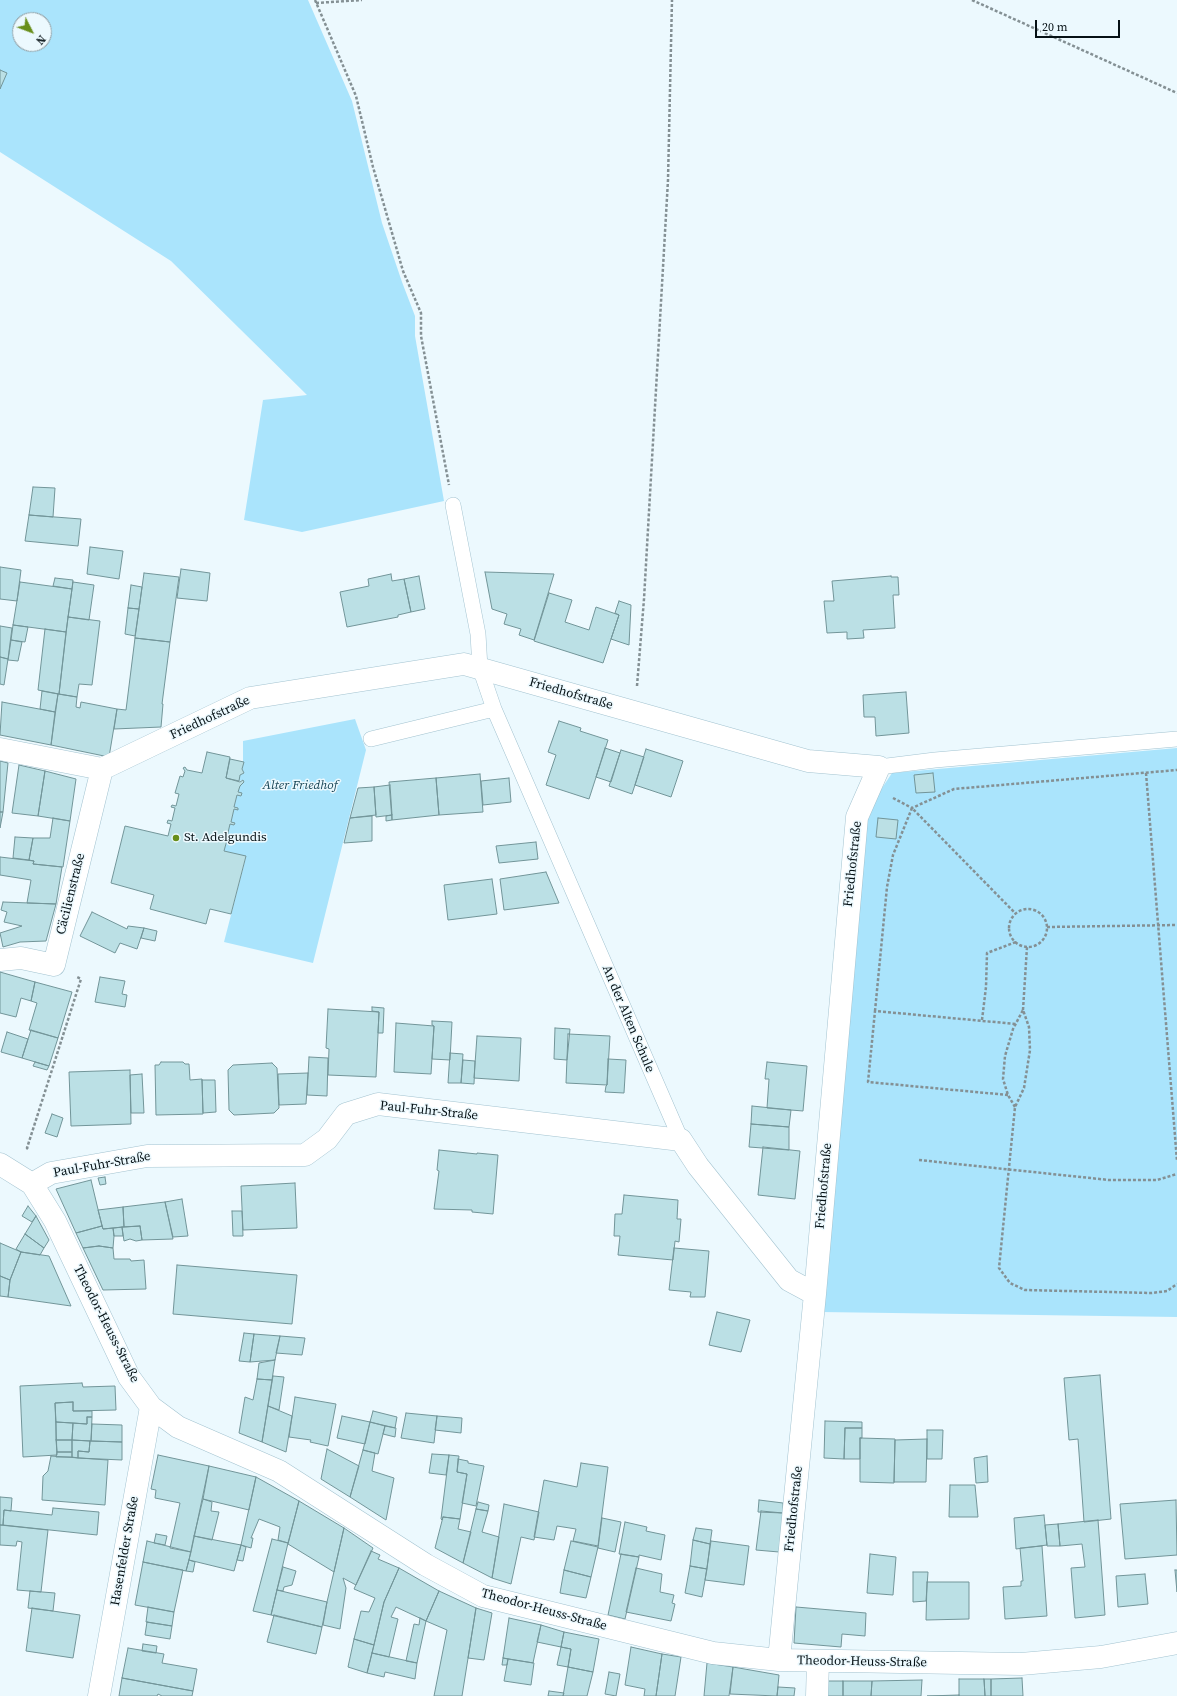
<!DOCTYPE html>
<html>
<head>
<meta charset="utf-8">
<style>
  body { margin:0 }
  #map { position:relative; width:1177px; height:1696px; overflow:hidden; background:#ecf9fe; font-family:"Source Serif 4",serif }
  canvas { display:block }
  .north { position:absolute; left:12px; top:12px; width:40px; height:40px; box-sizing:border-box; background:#ecf9fe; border:1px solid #909ca1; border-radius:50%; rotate:132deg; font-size:11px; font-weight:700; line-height:16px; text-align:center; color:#061115 }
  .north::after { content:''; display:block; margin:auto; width:14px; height:18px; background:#688e1a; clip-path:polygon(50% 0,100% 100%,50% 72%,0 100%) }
  .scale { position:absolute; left:1035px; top:20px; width:85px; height:18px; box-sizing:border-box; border:2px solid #061115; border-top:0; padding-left:5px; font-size:12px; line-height:14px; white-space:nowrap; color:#061115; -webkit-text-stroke:3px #ecf9fe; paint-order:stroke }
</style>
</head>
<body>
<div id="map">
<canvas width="1177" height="1696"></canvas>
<div class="north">N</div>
<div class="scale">20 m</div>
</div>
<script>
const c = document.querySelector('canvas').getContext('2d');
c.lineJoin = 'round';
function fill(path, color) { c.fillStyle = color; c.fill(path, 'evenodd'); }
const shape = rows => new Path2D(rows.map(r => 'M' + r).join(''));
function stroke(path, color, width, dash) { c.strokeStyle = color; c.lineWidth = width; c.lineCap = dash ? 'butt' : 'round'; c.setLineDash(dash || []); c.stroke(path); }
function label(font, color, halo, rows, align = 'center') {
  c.font = font + ' "Source Serif 4",serif'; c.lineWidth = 3; c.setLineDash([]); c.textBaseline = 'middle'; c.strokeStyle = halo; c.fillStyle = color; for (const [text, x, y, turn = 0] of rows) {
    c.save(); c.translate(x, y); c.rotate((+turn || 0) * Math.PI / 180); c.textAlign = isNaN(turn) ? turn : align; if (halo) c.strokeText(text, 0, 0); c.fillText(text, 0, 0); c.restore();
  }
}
fill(shape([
  [0,0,308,0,352,101,382,223,402,282,415,316,415,336,444,501,302,532,244,520,263,400,307,395,171,261,0,152],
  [20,20,44,20,44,44,20,44],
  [355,719,366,750,313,963,224,942,246,857,224,851,227,840,230,840,231,839,227,837,230,824,234,825,235,823,231,822,234,809,238,810,238,808,234,807,237,795,241,796,242,794,238,792,240,786,244,782,243,780,239,781,240,775,244,773,242,769,243,763,243,741],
  [1177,748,1177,1317,821,1312,864,815,892,773]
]), '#aae4fc');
const building = shape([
  [0,70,7,73,0,89,0,70],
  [33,487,55,488,53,517,29,515,33,487],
  [29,515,81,519,78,546,25,541,29,515],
  [90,547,123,551,119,579,87,574,90,547],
  [0,567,21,570,17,601,0,599,0,567],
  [181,569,210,573,207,601,177,598,181,569],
  [485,572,554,574,534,640,519,635,521,629,504,624,507,614,492,609,485,572],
  [144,573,179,577,170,642,135,638,144,573],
  [391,574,392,581,404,579,411,612,398,615,398,617,347,627,340,592,369,586,368,579,391,574],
  [419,576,425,609,411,612,404,579,419,576],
  [891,576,891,577,898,577,899,595,893,595,895,628,863,630,864,638,847,639,847,632,827,633,824,601,834,601,832,581,891,576],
  [55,578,73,580,72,589,53,586,55,578],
  [20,582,72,589,66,632,13,625,20,582],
  [73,582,94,585,89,620,68,617,73,582],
  [131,585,142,587,139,609,128,608,131,585],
  [549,593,572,600,565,622,589,630,596,607,619,615,603,663,534,641,549,593],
  [619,601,631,605,629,645,611,639,619,615,615,613,619,601],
  [128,608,139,609,135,636,125,634,128,608],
  [68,617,100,621,92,685,79,684,77,697,59,694,68,617],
  [13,625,28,627,25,642,11,640,13,625],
  [0,626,12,628,8,659,0,657,0,626],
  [45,629,66,632,59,694,38,690,45,629],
  [135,638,170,642,162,704,163,704,161,727,114,729,117,709,126,710,135,638],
  [11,640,22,642,18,661,8,660,11,640],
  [0,657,8,659,4,685,0,684,0,657],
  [42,691,58,694,55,712,40,709,42,691],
  [906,692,909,733,876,736,875,717,864,717,863,695,906,692],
  [58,694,77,697,76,707,80,708,81,702,117,709,109,757,51,745,58,694],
  [2,702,55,712,51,745,0,735,2,702],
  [559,721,581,728,580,731,608,740,589,799,546,785,556,755,548,752,559,721],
  [605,748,620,753,611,782,596,777,605,748],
  [646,749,683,761,671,797,635,785,646,749],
  [621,750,644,757,632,794,609,786,621,750],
  [207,752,230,757,226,778,240,782,243,780,244,782,240,786,238,792,242,793,241,796,237,795,234,807,238,808,238,810,234,809,231,822,235,823,234,825,230,824,227,837,231,838,230,840,227,840,224,851,246,856,231,914,210,909,206,924,150,909,154,895,111,883,125,826,168,836,171,824,167,823,168,820,172,821,175,808,171,807,172,805,176,806,179,794,175,793,180,776,183,777,185,771,183,768,185,767,187,770,202,773,207,752],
  [230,759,244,762,242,769,244,773,240,775,239,781,226,778,230,759],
  [0,761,8,763,3,812,0,812,0,761],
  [19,765,45,771,38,816,12,813,19,765],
  [45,771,76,779,70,821,38,816,45,771],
  [933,773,935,792,916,793,914,775,933,773],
  [480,774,483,812,439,815,436,778,480,774],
  [436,778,439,815,392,820,389,782,436,778],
  [509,778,511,802,483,805,481,781,509,778],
  [390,785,392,815,376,817,374,787,390,785],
  [374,787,376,815,350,818,358,788,374,787],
  [0,812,3,812,0,828,0,812],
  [392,815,392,820,386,821,386,816,392,815],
  [372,816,372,841,344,843,350,818,372,816],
  [53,818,70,821,63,867,33,864,34,861,29,860,33,838,50,838,53,818],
  [878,818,898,820,896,839,876,837,878,818],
  [15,837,33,838,29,860,13,858,15,837],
  [536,842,538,859,499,863,496,846,536,842],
  [0,857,34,861,33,864,62,867,56,904,27,903,31,880,0,875,0,857],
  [546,872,559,903,504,910,500,879,546,872],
  [492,879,497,914,448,920,444,885,492,879],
  [3,902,56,904,46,941,20,942,3,947,0,933,22,926,4,922,7,912,1,910,3,902],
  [92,912,127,929,128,926,144,928,137,949,120,943,115,953,80,936,92,912],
  [144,928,157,931,155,941,141,938,144,928],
  [0,972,35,982,31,1001,21,998,16,1017,0,1013,0,972],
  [100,977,125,981,122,994,127,995,125,1007,95,1002,100,977],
  [35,982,72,992,58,1038,29,1030,37,1003,31,1001,35,982],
  [372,1007,384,1008,383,1033,378,1033,379,1012,372,1011,372,1007],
  [328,1009,379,1012,376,1077,328,1075,329,1049,326,1048,328,1009],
  [432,1021,452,1022,450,1060,432,1059,434,1026,432,1025,432,1021],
  [396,1023,434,1026,431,1074,394,1072,396,1023],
  [555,1028,570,1029,567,1060,554,1059,555,1028],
  [31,1030,58,1038,49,1066,22,1058,31,1030],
  [7,1032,28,1039,22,1058,1,1052,7,1032],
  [568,1034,610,1036,607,1085,566,1083,568,1034],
  [477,1036,521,1038,519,1081,474,1078,477,1036],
  [450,1053,463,1054,461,1083,448,1083,450,1053],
  [309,1057,328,1058,327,1096,307,1095,309,1057],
  [608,1059,626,1060,624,1093,605,1092,606,1086,607,1085,608,1059],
  [463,1060,475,1061,474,1084,461,1083,463,1060],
  [35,1062,49,1066,47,1070,33,1066,35,1062],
  [161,1062,183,1062,185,1064,189,1064,190,1080,202,1079,203,1114,156,1115,155,1065,159,1065,161,1062],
  [767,1062,807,1066,803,1111,767,1108,769,1079,765,1079,767,1062],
  [272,1063,277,1068,279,1108,274,1113,234,1115,229,1110,228,1070,233,1065,272,1063],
  [130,1070,131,1124,71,1126,69,1072,130,1070],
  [308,1073,306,1104,279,1105,278,1074,308,1073],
  [142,1074,144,1113,131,1113,130,1075,142,1074],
  [202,1080,215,1080,216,1112,203,1113,202,1080],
  [752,1106,791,1110,789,1127,751,1124,752,1106],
  [52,1114,63,1118,57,1137,45,1133,52,1114],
  [751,1124,789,1127,789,1150,749,1147,751,1124],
  [763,1147,800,1151,795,1199,758,1195,763,1147],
  [439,1150,477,1154,477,1153,498,1155,493,1214,472,1212,472,1210,434,1209,439,1171,437,1170,439,1150],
  [105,1177,106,1184,100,1185,98,1178,105,1177],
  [91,1180,102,1226,76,1233,56,1189,91,1180],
  [295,1183,297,1228,243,1230,241,1186,295,1183],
  [624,1195,678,1200,677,1219,681,1219,679,1242,675,1241,673,1260,618,1255,620,1236,614,1236,615,1214,622,1214,624,1195],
  [182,1199,188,1236,173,1237,165,1202,182,1199],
  [165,1202,173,1239,142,1240,140,1226,124,1227,123,1207,165,1202],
  [28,1206,36,1216,32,1222,22,1216,28,1206],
  [123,1207,124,1227,103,1229,98,1210,123,1207],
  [232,1211,242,1211,243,1236,233,1236,232,1211],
  [36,1216,49,1240,44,1248,25,1234,36,1216],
  [102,1226,103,1229,113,1228,114,1236,113,1248,99,1246,83,1248,76,1233,102,1226],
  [140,1226,142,1240,136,1241,130,1239,124,1241,122,1227,140,1226],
  [122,1227,123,1236,114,1236,113,1228,122,1227],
  [25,1234,44,1248,40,1255,21,1252,16,1249,25,1234],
  [0,1243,21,1252,10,1280,0,1276,0,1243],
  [99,1246,113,1248,114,1259,130,1259,131,1261,144,1260,146,1289,103,1290,83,1248,99,1246],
  [674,1248,709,1251,705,1297,690,1297,691,1292,669,1290,674,1248],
  [21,1252,49,1256,71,1306,8,1297,10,1280,21,1252],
  [177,1265,297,1275,292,1324,173,1314,177,1265],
  [0,1276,10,1280,8,1297,0,1296,0,1276],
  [717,1312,750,1320,741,1352,709,1345,717,1312],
  [244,1333,254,1334,250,1362,239,1361,244,1333],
  [254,1334,280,1336,275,1360,250,1362,254,1334],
  [280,1336,305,1338,302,1355,276,1353,280,1336],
  [275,1360,272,1380,257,1379,259,1363,275,1360],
  [1100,1375,1111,1519,1084,1522,1078,1439,1069,1440,1064,1378,1100,1375],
  [273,1376,284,1377,279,1410,268,1406,273,1376],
  [257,1379,272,1380,262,1442,239,1433,245,1397,253,1400,257,1379],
  [82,1383,83,1387,115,1386,116,1410,73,1411,73,1402,55,1403,57,1455,23,1457,20,1386,82,1383],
  [295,1397,336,1404,328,1446,310,1442,311,1440,289,1437,295,1397],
  [73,1402,73,1411,92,1411,92,1417,87,1417,87,1424,56,1422,55,1403,73,1402],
  [268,1406,292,1416,286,1452,262,1442,268,1406],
  [373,1411,397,1417,395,1428,370,1422,373,1411],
  [406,1413,437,1416,434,1443,401,1438,406,1413],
  [342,1416,370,1422,365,1444,337,1438,342,1416],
  [437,1416,462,1418,461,1433,435,1430,437,1416],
  [87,1417,92,1417,91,1441,72,1440,73,1423,87,1424,87,1417],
  [825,1421,862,1422,862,1428,845,1428,844,1459,824,1458,825,1421],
  [56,1422,73,1423,72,1440,56,1440,56,1422],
  [370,1422,385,1426,378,1454,363,1450,370,1422],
  [92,1424,122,1425,122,1442,91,1441,92,1424],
  [385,1426,396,1428,395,1437,383,1434,385,1426],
  [845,1428,862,1428,862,1438,860,1438,860,1459,844,1459,845,1428],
  [927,1430,943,1430,942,1459,927,1459,927,1430],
  [860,1438,895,1439,894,1483,860,1482,860,1438],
  [927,1439,926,1482,894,1482,895,1440,927,1439],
  [56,1440,72,1440,72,1452,57,1452,56,1440],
  [72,1440,90,1441,89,1452,78,1451,78,1458,72,1457,72,1440],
  [90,1441,122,1442,122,1460,78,1458,78,1451,89,1452,90,1441],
  [327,1449,359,1466,350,1497,321,1479,327,1449],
  [363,1450,375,1453,372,1471,394,1478,386,1520,350,1497,363,1450],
  [57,1452,72,1452,72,1457,56,1457,57,1452],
  [432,1454,449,1455,446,1475,429,1473,432,1454],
  [158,1455,209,1466,191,1552,170,1548,180,1503,155,1498,156,1490,151,1489,158,1455],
  [449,1455,459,1456,457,1472,467,1474,460,1519,443,1517,442,1520,441,1519,449,1455],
  [51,1456,108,1460,105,1505,42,1500,43,1476,48,1471,51,1456],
  [987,1456,988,1482,976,1483,974,1458,987,1456],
  [458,1459,468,1461,468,1463,484,1466,476,1506,462,1503,467,1474,457,1472,458,1459],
  [581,1463,608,1467,598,1546,573,1541,576,1529,557,1526,554,1540,534,1537,544,1480,577,1487,581,1463],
  [209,1466,256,1477,249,1510,203,1499,209,1466],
  [256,1477,299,1501,288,1543,278,1540,280,1527,259,1519,251,1538,253,1538,251,1548,241,1545,256,1477],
  [950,1485,975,1485,978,1517,949,1517,950,1485],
  [0,1497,12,1498,11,1511,4,1510,3,1525,0,1525,0,1497],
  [203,1499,212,1502,211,1511,219,1512,212,1540,194,1536,203,1499],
  [759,1500,783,1503,783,1513,758,1512,759,1500],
  [1176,1500,1177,1555,1125,1559,1120,1504,1176,1500],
  [299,1501,344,1528,334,1572,288,1544,299,1501],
  [478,1502,489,1505,488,1511,476,1509,478,1502],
  [504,1504,539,1512,534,1540,521,1537,511,1584,492,1578,504,1504],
  [53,1508,99,1512,97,1535,3,1525,4,1510,52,1515,53,1508],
  [476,1509,488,1511,482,1532,499,1537,492,1578,463,1563,476,1509],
  [761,1511,783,1513,779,1552,756,1550,761,1511],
  [1044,1515,1047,1545,1016,1549,1014,1518,1044,1515],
  [443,1517,460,1519,458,1529,471,1532,463,1563,435,1548,443,1517],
  [602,1518,621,1522,615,1552,598,1548,602,1518],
  [1098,1520,1105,1615,1075,1618,1071,1568,1085,1567,1082,1544,1060,1546,1058,1524,1098,1520],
  [625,1522,647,1527,646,1531,665,1535,661,1560,639,1555,639,1557,619,1554,625,1522],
  [1058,1524,1060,1546,1047,1546,1045,1525,1058,1524],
  [0,1525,48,1530,41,1592,17,1590,22,1542,17,1541,16,1546,0,1545,0,1525],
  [344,1528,373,1548,356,1585,343,1578,346,1588,340,1629,323,1625,327,1602,344,1528],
  [696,1528,712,1530,710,1544,693,1540,696,1528],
  [156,1534,167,1536,165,1545,154,1543,156,1534],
  [194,1536,241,1545,234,1571,189,1560,194,1536],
  [272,1539,288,1543,271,1615,253,1611,272,1539],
  [693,1540,710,1544,707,1569,690,1566,693,1540],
  [147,1541,191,1552,186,1571,143,1562,147,1541],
  [571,1541,598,1547,591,1577,564,1570,571,1541],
  [711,1541,749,1546,744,1585,705,1580,711,1541],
  [241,1545,246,1547,243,1561,237,1560,241,1545],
  [1042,1546,1047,1616,1005,1619,1003,1587,1021,1586,1021,1581,1023,1581,1020,1548,1042,1546],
  [371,1551,380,1555,378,1559,399,1568,384,1602,374,1645,354,1639,361,1611,369,1612,375,1598,354,1589,371,1551],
  [621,1554,639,1557,625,1619,608,1615,621,1554],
  [870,1554,896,1557,893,1595,867,1593,870,1554],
  [189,1560,195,1562,193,1572,186,1571,189,1560],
  [143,1562,183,1570,174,1612,135,1605,143,1562],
  [690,1566,707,1569,702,1597,685,1593,690,1566],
  [283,1567,296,1571,292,1585,284,1587,283,1591,277,1590,283,1567],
  [399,1568,439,1591,426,1621,396,1607,391,1617,398,1619,389,1657,372,1653,384,1602,399,1568],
  [636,1568,662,1574,660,1592,674,1595,672,1603,675,1604,671,1621,626,1612,636,1568],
  [564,1570,591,1577,586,1598,560,1593,564,1570],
  [1175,1570,1177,1570,1177,1592,1175,1570],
  [913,1572,928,1572,926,1601,913,1602,913,1572],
  [1145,1574,1148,1604,1118,1607,1116,1576,1145,1574],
  [927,1582,969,1582,969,1619,926,1620,927,1582],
  [277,1590,327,1602,322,1627,271,1615,277,1590],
  [30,1591,55,1593,53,1611,28,1608,30,1591],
  [439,1591,476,1608,462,1696,434,1696,447,1630,426,1621,439,1591],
  [148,1607,174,1612,172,1626,146,1622,148,1607],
  [796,1607,866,1613,865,1636,842,1634,841,1647,794,1643,796,1607],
  [32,1608,80,1615,73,1658,26,1651,32,1608],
  [476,1608,492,1613,484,1660,468,1658,476,1608],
  [274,1615,322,1627,316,1654,267,1642,274,1615],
  [420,1618,426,1621,417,1663,406,1661,414,1624,419,1625,420,1618],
  [509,1618,541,1625,533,1663,503,1658,509,1618],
  [147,1622,172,1626,170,1639,145,1635,147,1622],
  [541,1625,564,1632,561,1647,537,1642,541,1625],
  [564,1632,599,1639,593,1672,568,1667,571,1649,561,1647,564,1632],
  [354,1639,374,1645,367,1673,348,1667,354,1639],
  [143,1644,157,1646,156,1653,142,1651,143,1644],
  [561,1647,571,1649,568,1667,557,1665,561,1647],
  [631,1647,662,1654,656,1696,644,1696,645,1689,625,1685,631,1647],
  [128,1648,164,1654,162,1663,197,1669,193,1691,122,1678,128,1648],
  [372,1653,417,1663,415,1679,385,1672,384,1677,367,1673,372,1653],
  [662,1654,681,1657,675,1696,656,1696,662,1654],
  [503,1658,508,1659,507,1665,502,1665,503,1658],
  [508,1659,534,1663,531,1685,504,1681,508,1659],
  [707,1663,733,1667,729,1696,704,1696,707,1663],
  [568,1667,593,1672,587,1696,563,1696,568,1667],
  [733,1667,779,1675,777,1696,730,1694,733,1667],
  [609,1672,620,1674,616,1696,605,1694,609,1672],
  [122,1678,193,1691,192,1696,162,1696,158,1694,157,1696,119,1696,122,1678],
  [1022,1678,1023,1696,991,1696,991,1679,1022,1678],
  [959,1679,984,1679,985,1696,959,1696,959,1679],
  [984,1679,991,1679,991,1696,985,1696,984,1679],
  [922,1680,921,1696,871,1696,872,1681,922,1680],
  [827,1681,843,1681,843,1696,826,1696,827,1681],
  [843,1681,872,1681,871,1696,843,1696,843,1681],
  [778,1687,795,1688,794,1696,777,1696,778,1687],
  [549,1691,564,1693,563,1696,548,1696,549,1691],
  [959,1695,959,1696,927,1696,959,1695]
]);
fill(building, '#bbe0e5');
stroke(building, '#729599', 1);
const service = shape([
  [494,709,681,1140],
  [371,739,494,709,480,668,478,634,453,505],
  [879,767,935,760,1177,739]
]);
const minor = shape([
  [0,749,102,769,250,698,464,664,808,761,879,767,857,817,815,1294,779,1660],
  [0,960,21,958,54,965,102,769],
  [0,1164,32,1184,55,1221,129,1377,151,1407,178,1427,279,1471,426,1565,483,1596,713,1653,779,1660,1021,1664,1101,1657,1177,1643],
  [32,1184,51,1173,147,1156,305,1155,327,1139,346,1114,378,1104,681,1140,698,1166,789,1280,815,1294],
  [99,1696,151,1407],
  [817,1696,818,1661]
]);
stroke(service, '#a3c3d0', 16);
stroke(minor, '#a3c3d0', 23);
stroke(shape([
  [315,0,356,96,373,167,403,271,421,313,421,336,449,485],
  [972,0,1177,93],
  [316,3,362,0],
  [637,686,644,599,668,180,672,0],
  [1146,773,1177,1161],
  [893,798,912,808,954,789,1177,770],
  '1009 928a19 19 0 1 1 38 0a19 19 0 1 1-38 0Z',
  [1047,927,1177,925],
  [1023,1010,1027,947],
  [875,1011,887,887,893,855,912,808,1016,914],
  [982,1020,986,987,987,953,1016,942],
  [1008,1095,868,1082,875,1011,1016,1024],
  [1015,1107,1008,1095,1003,1079,1005,1056,1013,1029,1023,1010,1029,1027,1030,1050,1024,1088,1015,1107,999,1268,1010,1283,1025,1290,1152,1293,1167,1291,1177,1284],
  [28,1149,27,1148,81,979,77,977],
  [919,1160,1109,1180,1157,1180,1177,1174]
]), '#849094', 2.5, [3, 2]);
stroke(service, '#fff', 15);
stroke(minor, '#fff', 22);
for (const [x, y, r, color] of [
  [176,838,4,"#688e1a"]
]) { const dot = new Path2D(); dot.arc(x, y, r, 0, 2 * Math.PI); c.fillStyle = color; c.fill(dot); stroke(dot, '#ecf9fe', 1.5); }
label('13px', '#061115', '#ecf9fe', [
  ["Friedhofstraße",571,694,16],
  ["Friedhofstraße",210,718,-25],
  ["Friedhofstraße",853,864,-84],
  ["Cäcilienstraße",71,894,-76],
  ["An der Alten Schule",628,1019,67],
  ["Paul-Fuhr-Straße",429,1111,6],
  ["Paul-Fuhr-Straße",102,1165,-10],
  ["Friedhofstraße",824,1186,-85],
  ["Theodor-Heuss-Straße",106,1324,63],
  ["Friedhofstraße",794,1509,-84],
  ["Hasenfelder Straße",125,1551,-80],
  ["Theodor-Heuss-Straße",544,1610,15],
  ["Theodor-Heuss-Straße",862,1662,1]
]);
label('italic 13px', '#174556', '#ecf9fe', [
  ["Alter Friedhof",300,786]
]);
label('13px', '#061115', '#ecf9fe', [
  ["St. Adelgundis",184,838]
], 'left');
</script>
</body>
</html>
